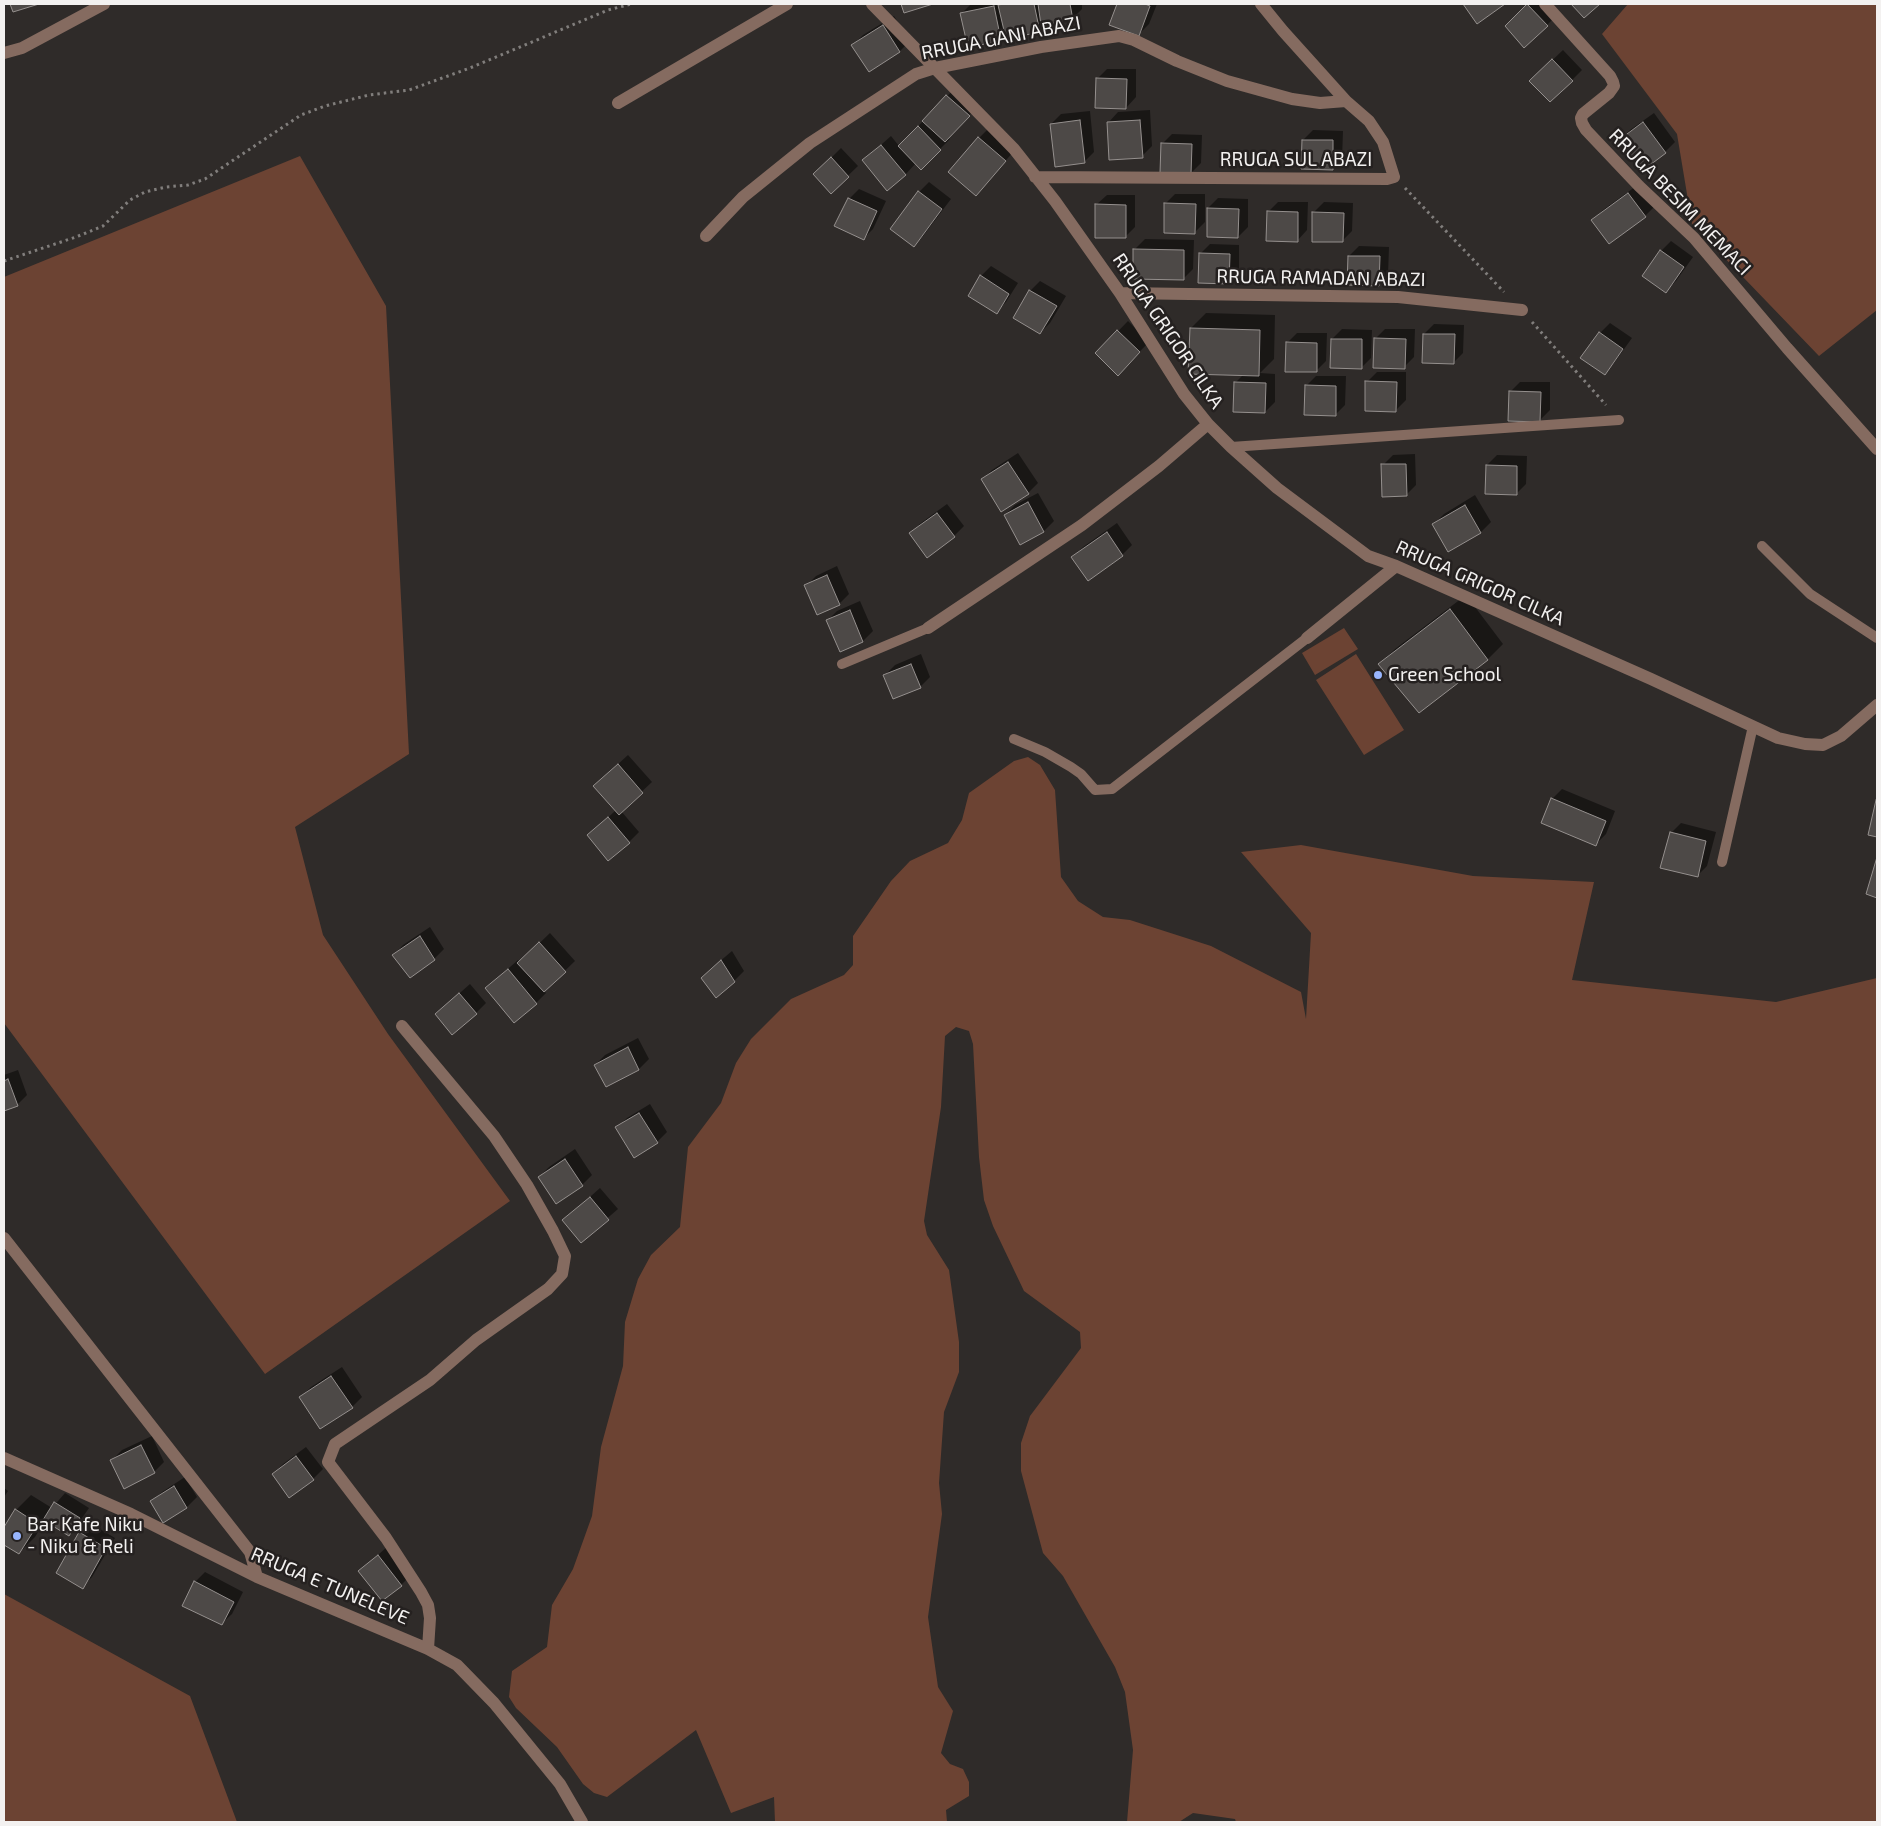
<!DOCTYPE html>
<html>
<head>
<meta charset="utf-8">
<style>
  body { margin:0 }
  #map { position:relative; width:1881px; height:1826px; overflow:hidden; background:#2f2b29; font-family:"Exo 2",sans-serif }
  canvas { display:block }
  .frame { position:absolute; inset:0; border:5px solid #f3f1f0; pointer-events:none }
</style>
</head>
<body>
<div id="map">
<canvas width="1881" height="1826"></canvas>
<div class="frame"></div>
</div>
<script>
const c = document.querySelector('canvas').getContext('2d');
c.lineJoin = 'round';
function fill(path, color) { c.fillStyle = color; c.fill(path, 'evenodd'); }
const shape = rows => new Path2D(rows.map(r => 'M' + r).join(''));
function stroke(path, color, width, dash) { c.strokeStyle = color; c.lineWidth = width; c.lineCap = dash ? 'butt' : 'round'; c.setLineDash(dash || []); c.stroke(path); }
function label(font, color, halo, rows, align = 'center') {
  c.font = font + ' "Exo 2",sans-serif'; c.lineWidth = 5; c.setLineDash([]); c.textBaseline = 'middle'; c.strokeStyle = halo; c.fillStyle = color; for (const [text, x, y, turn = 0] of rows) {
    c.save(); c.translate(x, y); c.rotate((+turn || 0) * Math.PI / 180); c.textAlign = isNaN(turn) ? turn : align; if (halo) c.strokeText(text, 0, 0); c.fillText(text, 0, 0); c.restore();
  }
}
fill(shape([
  [1628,4,1877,4,1877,310,1819,356,1692,224,1677,134,1602,34],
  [300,156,386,306,409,754,295,827,323,935,388,1034,510,1201,265,1374,4,1023,4,277],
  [1344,628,1358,649,1315,675,1302,653],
  [1356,654,1404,730,1364,755,1316,680],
  [1028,757,1040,765,1055,790,1061,877,1078,901,1103,917,1130,920,1211,946,1301,992,1306,1019,1311,933,1241,852,1301,845,1473,876,1594,882,1572,980,1776,1002,1877,978,1877,1822,1236,1822,1235,1819,1193,1813,1179,1822,1127,1822,1133,1750,1125,1692,1115,1667,1063,1576,1043,1553,1021,1471,1021,1443,1030,1416,1081,1348,1080,1332,1024,1291,993,1226,984,1200,979,1157,973,1044,969,1031,956,1027,945,1036,941,1107,924,1221,927,1235,949,1270,959,1342,959,1372,944,1412,939,1483,942,1514,928,1617,938,1687,953,1711,941,1753,950,1764,963,1769,969,1782,969,1796,946,1810,947,1822,775,1822,774,1797,731,1813,696,1730,607,1797,594,1793,583,1784,557,1747,516,1708,509,1697,512,1671,547,1647,552,1605,573,1569,592,1516,601,1447,623,1366,625,1322,638,1279,651,1255,680,1227,688,1147,721,1103,736,1063,751,1039,791,999,844,975,853,965,853,936,891,881,910,861,948,843,962,820,969,793,1014,761],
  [4,1594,190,1696,237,1822,4,1822]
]), '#6c4333');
fill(shape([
  [971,4,1082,4,1082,9,1072,19,1048,23,1039,31,1006,34,1001,39,961,14],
  [1118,4,1157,4,1149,24,1139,34,1110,24],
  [1529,4,1546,4,1557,15,1547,25,1506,26],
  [894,16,910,41,900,51,869,70,853,45,863,35],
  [1563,50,1582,70,1572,80,1541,71],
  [1107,69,1136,69,1136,97,1126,108,1097,79],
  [957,86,979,105,948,137,950,139,921,168,916,163,905,175,864,160,891,136,899,146],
  [1150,110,1152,146,1142,156,1108,123,1118,112],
  [1090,111,1094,152,1084,162,1051,124,1061,114],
  [1654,113,1675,142,1665,152,1620,140,1630,130],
  [989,128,1015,150,976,194,979,138],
  [1313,130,1343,131,1342,159,1332,169,1303,140],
  [1172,134,1202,135,1201,163,1191,173,1162,144],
  [841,148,858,166,831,192,815,174],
  [929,182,951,199,923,236,914,246,919,192],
  [1639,184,1655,206,1645,216,1610,242,1593,220,1603,210],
  [859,189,886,201,873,229,863,239,849,199],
  [1175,194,1205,194,1205,222,1195,232,1165,204],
  [1107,195,1135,195,1135,227,1125,237,1096,205],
  [1218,198,1248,199,1248,227,1238,237,1208,208],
  [1278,202,1308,202,1307,230,1297,241,1268,212],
  [1324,202,1353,203,1352,231,1342,241,1314,212],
  [1145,239,1194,240,1193,269,1183,279,1135,249],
  [1671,241,1693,257,1676,281,1666,291,1661,251],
  [1210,244,1239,245,1239,273,1229,283,1200,254],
  [1359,246,1389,247,1388,275,1378,285,1349,256],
  [991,266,1018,283,1006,302,996,312,981,276],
  [1040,281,1066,296,1050,323,1040,333,1030,291],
  [1206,313,1275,315,1274,359,1260,373,1275,374,1275,402,1265,412,1235,383,1244,374,1191,328],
  [1128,321,1149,342,1118,374,1097,353],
  [1610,323,1632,338,1614,363,1604,373,1600,333],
  [1434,324,1464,325,1463,353,1453,363,1424,334],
  [1342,329,1372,330,1371,358,1361,368,1332,339],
  [1385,329,1415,329,1414,357,1404,367,1375,339],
  [1297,333,1327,333,1326,361,1316,371,1287,343],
  [1377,372,1406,372,1406,400,1396,410,1367,382],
  [1316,376,1346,376,1345,405,1335,415,1306,386],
  [1520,382,1550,382,1550,410,1540,420,1510,392],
  [1018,453,1038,483,1028,493,982,480,992,470],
  [1415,454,1416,485,1406,495,1383,465,1393,455],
  [1497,455,1527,456,1526,484,1516,494,1487,465],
  [1038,493,1054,521,1044,531,1005,515,1015,505],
  [1475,495,1491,522,1481,532,1449,550,1434,524,1444,514],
  [947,504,964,526,954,536,911,533,921,523],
  [1117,523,1132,545,1122,555,1088,579,1073,557,1083,547],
  [837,566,849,594,839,604,806,586,816,576],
  [1466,595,1503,644,1488,659,1419,711,1380,664,1395,649],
  [860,601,873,631,863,641,840,651,827,621,837,611],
  [921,654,930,677,920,687,885,675,895,665],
  [628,755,652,782,621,811,639,832,629,842,599,826,616,810,605,776],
  [1562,789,1615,811,1606,834,1596,844,1552,799],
  [1681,823,1716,832,1707,866,1697,876,1671,833],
  [430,927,444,949,434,959,410,976,394,955,403,945],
  [550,933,575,961,544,991,546,993,536,1003,514,1022,486,988,518,960,520,962],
  [732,951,744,971,734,981,712,968],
  [470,984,486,1003,476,1013,436,1014],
  [638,1038,649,1059,639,1069,606,1086,595,1065,605,1055],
  [18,1070,27,1095,17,1105,4,1110,4,1075],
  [650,1104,667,1132,657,1142,617,1128,627,1118],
  [575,1149,592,1175,582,1185,556,1203,539,1177,549,1167],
  [600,1188,618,1209,581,1241,564,1220],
  [342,1367,362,1397,352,1407,301,1397,311,1387],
  [152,1436,164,1462,154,1472,112,1460,122,1450],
  [306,1447,323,1469,313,1479,273,1474,283,1464],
  [185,1477,197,1497,187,1507,164,1521,152,1502,162,1492],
  [4,1488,8,1491,4,1497],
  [65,1493,89,1508,78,1524,68,1534,46,1519,35,1537,19,1553,4,1543,4,1529,16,1510,31,1495,52,1508],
  [90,1523,115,1538,92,1577,82,1587,80,1533],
  [388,1546,411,1575,401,1585,360,1571],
  [205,1572,243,1592,232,1614,221,1624,195,1582]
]), '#0007');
const building = shape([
  [10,4,39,4,13,12,10,4],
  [901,4,933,4,904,13,901,4],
  [1004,4,1034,4,1040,32,1006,39,998,5,1004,4],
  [1038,4,1070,4,1073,20,1041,25,1038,4],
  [1117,4,1145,4,1150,6,1139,36,1109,25,1117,4],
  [1463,4,1505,4,1477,24,1463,4],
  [1527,4,1548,26,1524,48,1505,26,1527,4],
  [1571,4,1600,4,1584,18,1571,4],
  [994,6,1001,40,968,48,960,13,994,6],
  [883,25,900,52,869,72,851,45,883,25],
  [1552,59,1573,81,1550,102,1529,81,1552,59],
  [1096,78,1127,79,1126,109,1095,108,1096,78],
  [946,95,970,116,945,142,922,121,946,95],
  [1080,120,1085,163,1055,167,1050,124,1080,120],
  [1140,120,1143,158,1109,160,1107,122,1140,120],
  [1643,122,1666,153,1642,171,1619,140,1643,122],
  [918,126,941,150,921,170,898,146,918,126],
  [978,137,1006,161,976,196,948,172,978,137],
  [1302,140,1333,140,1333,170,1301,169,1302,140],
  [1161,143,1192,144,1191,174,1160,173,1161,143],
  [881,145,906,175,887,191,862,160,881,145],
  [831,157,849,177,831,194,813,174,831,157],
  [918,191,942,209,914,247,890,229,918,191],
  [1628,193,1646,217,1609,244,1591,220,1628,193],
  [848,198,877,211,864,240,834,226,848,198],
  [1164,203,1196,204,1195,234,1164,233,1164,203],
  [1095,204,1126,205,1126,238,1095,238,1095,204],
  [1207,208,1239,209,1238,238,1207,237,1207,208],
  [1267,211,1298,212,1298,242,1266,241,1267,211],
  [1312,212,1344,213,1343,242,1312,242,1312,212],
  [1133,249,1184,250,1184,280,1133,279,1133,249],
  [1660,250,1684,267,1666,293,1642,276,1660,250],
  [1199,253,1230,254,1229,284,1198,283,1199,253],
  [1348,256,1380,256,1379,286,1347,285,1348,256],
  [980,275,1009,294,997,314,968,296,980,275],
  [1029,290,1057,306,1040,334,1013,318,1029,290],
  [1190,328,1260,330,1259,376,1188,374,1190,328],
  [1117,330,1140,352,1118,376,1095,353,1117,330],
  [1599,332,1623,349,1605,375,1580,358,1599,332],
  [1423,334,1455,334,1454,364,1422,363,1423,334],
  [1374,338,1406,339,1405,369,1373,368,1374,338],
  [1331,339,1362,339,1362,369,1330,368,1331,339],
  [1286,342,1317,343,1317,372,1285,372,1286,342],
  [1365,381,1397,382,1396,412,1365,411,1365,381],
  [1234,382,1266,383,1265,413,1233,412,1234,382],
  [1305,385,1336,386,1336,416,1304,415,1305,385],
  [1509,391,1541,392,1540,422,1508,421,1509,391],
  [1008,462,1029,494,1001,512,981,479,1008,462],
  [1381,464,1406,464,1407,496,1382,497,1381,464],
  [1486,465,1517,466,1517,495,1485,494,1486,465],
  [1028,502,1044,532,1020,545,1004,515,1028,502],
  [1465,505,1481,533,1448,552,1432,524,1465,505],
  [937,513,955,537,927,558,909,533,937,513],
  [1107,532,1123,556,1088,581,1071,557,1107,532],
  [827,575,840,605,817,615,804,585,827,575],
  [1450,609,1488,660,1419,713,1378,664,1450,609],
  [850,610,863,642,840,652,826,620,850,610],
  [911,664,921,688,893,699,883,675,911,664],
  [618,764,643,793,619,815,593,786,618,764],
  [1551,798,1606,821,1596,846,1541,823,1551,798],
  [1876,800,1877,801,1877,837,1868,835,1876,800],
  [608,817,630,843,608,861,587,835,608,817],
  [1670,832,1706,841,1698,877,1660,868,1670,832],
  [1877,857,1877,898,1866,894,1877,857],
  [420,936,435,960,410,978,392,955,420,936],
  [539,942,566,972,544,992,517,963,539,942],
  [721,960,735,982,716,998,701,978,721,960],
  [508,969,537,1004,514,1023,485,988,508,969],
  [459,993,477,1014,452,1035,435,1014,459,993],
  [628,1047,639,1070,606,1087,594,1065,628,1047],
  [8,1079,18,1106,4,1111,4,1081,8,1079],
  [639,1113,658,1143,634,1158,615,1127,639,1113],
  [565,1159,583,1186,556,1204,538,1177,565,1159],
  [590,1197,609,1220,581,1243,562,1220,590,1197],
  [331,1376,353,1408,320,1429,299,1397,331,1376],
  [141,1445,155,1473,124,1489,110,1460,141,1445],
  [296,1456,314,1480,289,1498,272,1474,296,1456],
  [174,1486,187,1508,163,1523,150,1501,174,1486],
  [54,1502,80,1518,69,1536,43,1520,54,1502],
  [15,1509,38,1524,19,1554,4,1545,4,1527,15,1509],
  [79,1532,106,1548,83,1589,56,1573,79,1532],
  [378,1555,402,1586,382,1601,358,1571,378,1555],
  [194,1581,234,1602,222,1625,182,1606,194,1581]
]);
fill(building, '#4d4947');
stroke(building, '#95908e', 1);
stroke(shape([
  [1405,188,1504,292],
  [4,261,76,237,103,226,130,200,145,192,166,187,188,185,205,179,301,115,325,106,369,95,409,90,470,68,608,10,631,4],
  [1532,322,1606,405]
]), '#817e7c', 3, [2.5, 4]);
stroke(shape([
  [1231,447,1619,420],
  [1762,546,1810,594,1877,638],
  [842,664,928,628],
  [1014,739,1045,752,1071,767,1081,774,1095,790,1112,789,1307,638],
  [1722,862,1753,726]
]), '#856b60', 10);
stroke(shape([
  [872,4,1014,149,1055,201,1120,293,1184,394,1208,424,1231,447,1277,488,1368,556,1396,566,1651,679,1778,738,1805,744,1823,745,1841,736,1877,705],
  [1545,4,1610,76,1613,82,1614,86,1609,93,1583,114,1581,118,1582,123,1586,130,1639,186,1694,238,1787,348,1877,449],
  [4,53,22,48,104,4],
  [618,103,787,4],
  [1035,177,1387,179,1394,177,1383,142,1369,121,1346,101,1283,31,1261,4],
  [706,236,743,197,810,143,916,74,935,68,1041,47,1119,36,1134,40,1177,61,1227,81,1292,99,1320,103,1346,101],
  [1120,293,1398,297,1522,310],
  [928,628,1082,525,1159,466,1208,424],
  [1307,638,1396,566],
  [402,1026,494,1136,527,1185,553,1231,565,1256,562,1274,548,1289,476,1340,430,1380,335,1444,328,1462,386,1538,421,1592,428,1605,430,1618,428,1649],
  [4,1238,250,1552,257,1577],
  [4,1458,131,1514,257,1577,428,1649,457,1665,494,1703,560,1784,582,1822]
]), '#856b60', 12);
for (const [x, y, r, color] of [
  [1378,675,5,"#98b5fd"],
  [17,1536,5,"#98b5fd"]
]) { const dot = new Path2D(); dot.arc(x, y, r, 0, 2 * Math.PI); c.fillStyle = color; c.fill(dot); stroke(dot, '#252120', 2); }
label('19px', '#f3f1f0', '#252120', [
  ["RRUGA GANI ABAZI",1001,38,-11],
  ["RRUGA SUL ABAZI",1296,160],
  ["RRUGA BESIM MEMACI",1680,202,46],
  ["RRUGA RAMADAN ABAZI",1321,278,1],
  ["RRUGA GRIGOR CILKA",1168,331,56],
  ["RRUGA GRIGOR CILKA",1480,583,24],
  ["RRUGA E TUNELEVE",330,1586,23]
]);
label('19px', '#f3f1f0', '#252120', [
  ["Green School",1388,675],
  ["Bar Kafe Niku",27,1525],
  ["- Niku & Reli",27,1547]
], 'left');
</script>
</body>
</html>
